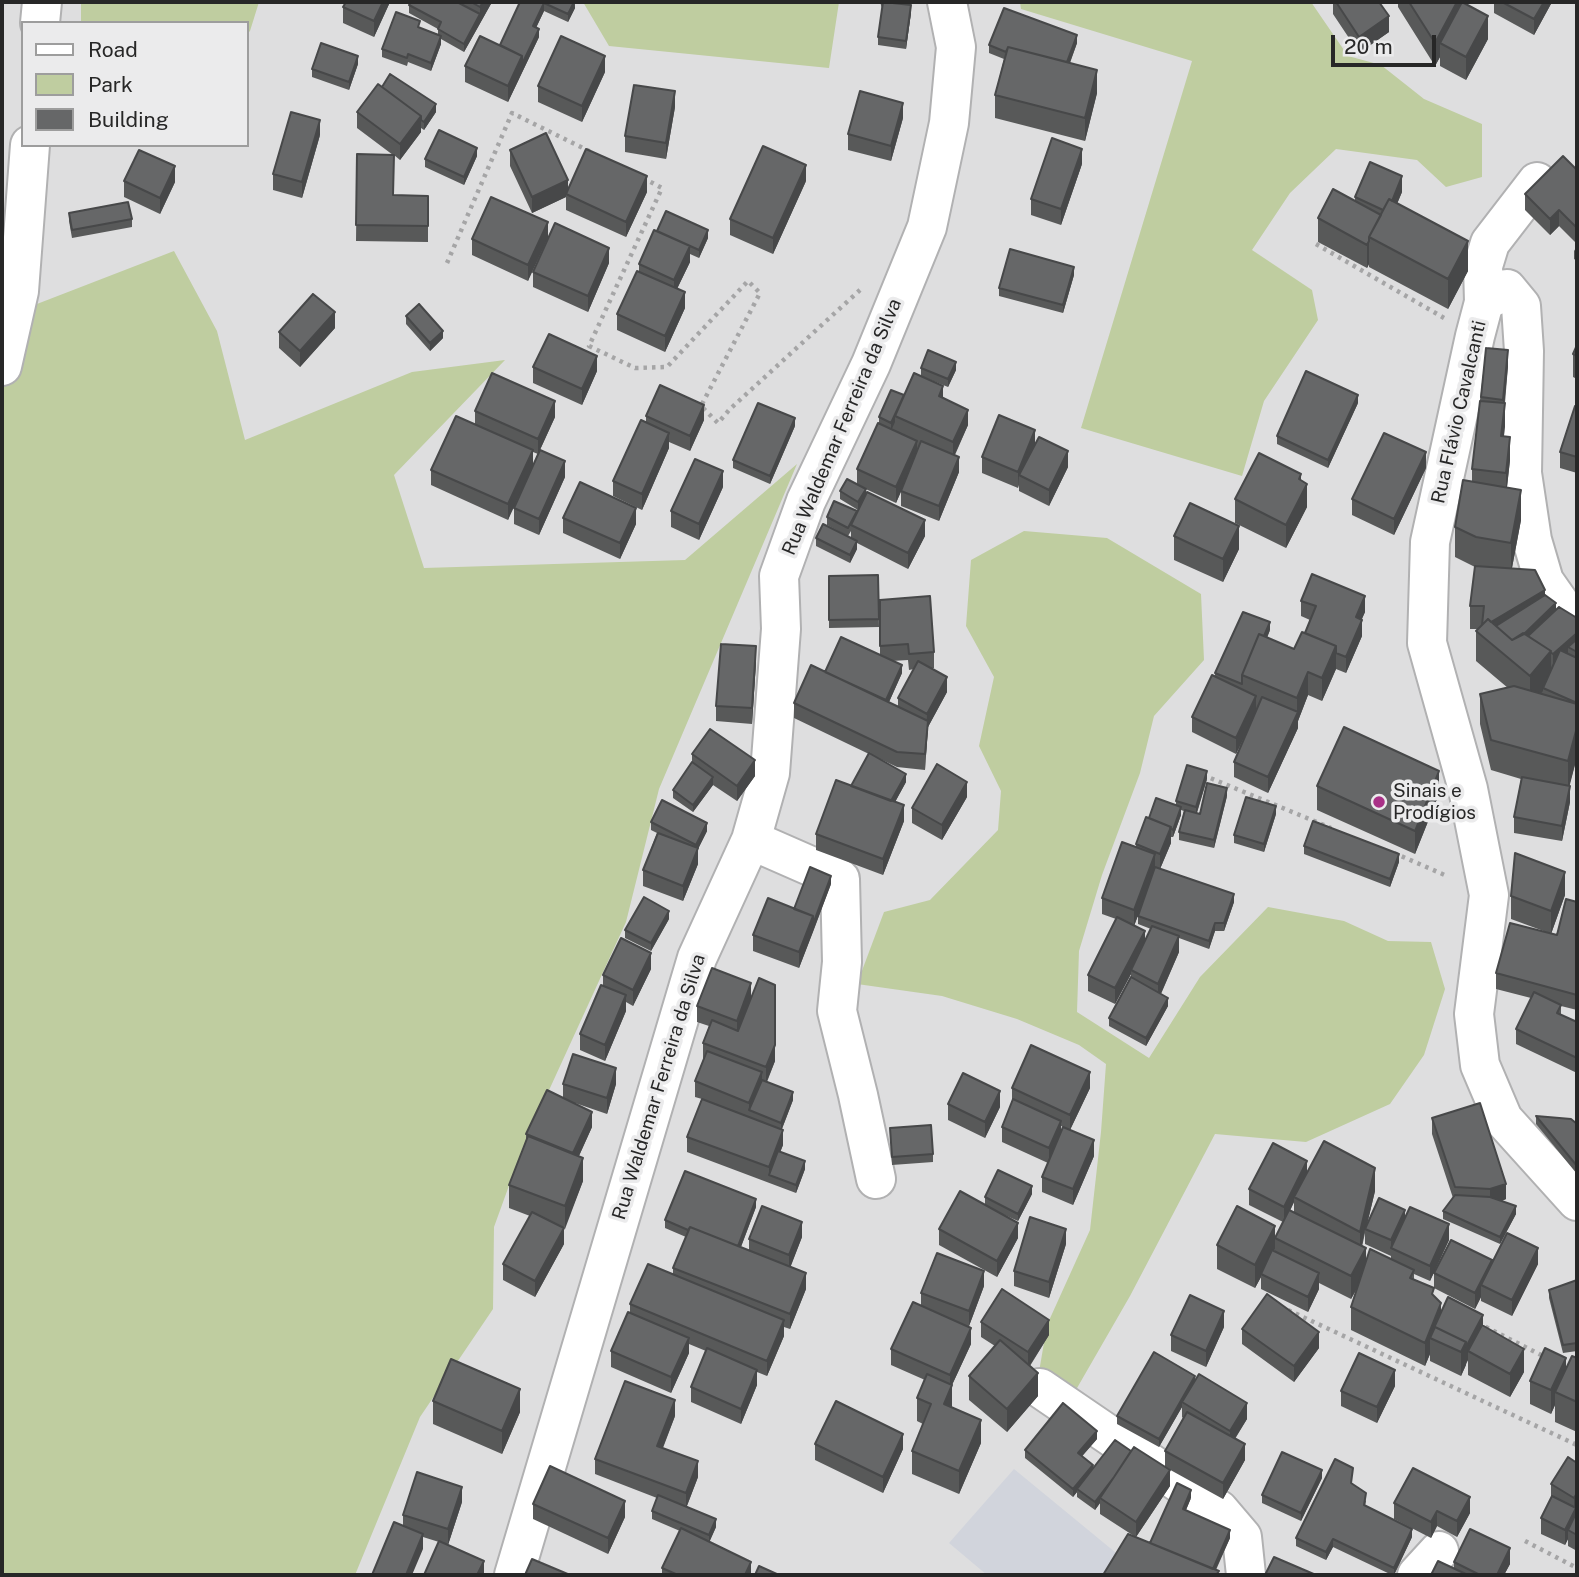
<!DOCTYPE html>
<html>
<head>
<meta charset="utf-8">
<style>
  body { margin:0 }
  #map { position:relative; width:1579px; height:1577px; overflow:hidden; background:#dededf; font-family:"Public Sans",sans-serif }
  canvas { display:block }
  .frame { position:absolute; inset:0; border:4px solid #272727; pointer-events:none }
  .legend { position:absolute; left:21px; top:21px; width:228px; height:126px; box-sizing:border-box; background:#ebebec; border:2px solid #9d9d9d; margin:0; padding:9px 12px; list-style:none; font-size:21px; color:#272727 }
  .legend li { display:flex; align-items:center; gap:14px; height:35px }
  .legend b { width:35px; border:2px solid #9d9d9d }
  .scale { position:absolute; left:1331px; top:35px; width:105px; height:32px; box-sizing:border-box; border:4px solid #272727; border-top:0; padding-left:9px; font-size:21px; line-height:24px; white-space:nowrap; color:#272727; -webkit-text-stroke:5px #ebebec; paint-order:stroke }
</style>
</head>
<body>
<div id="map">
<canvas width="1579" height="1577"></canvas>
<div class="frame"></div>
<ul class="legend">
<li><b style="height:9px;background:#fff"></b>Road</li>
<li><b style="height:19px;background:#bfcda0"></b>Park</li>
<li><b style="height:19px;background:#666768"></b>Building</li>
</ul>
<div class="scale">20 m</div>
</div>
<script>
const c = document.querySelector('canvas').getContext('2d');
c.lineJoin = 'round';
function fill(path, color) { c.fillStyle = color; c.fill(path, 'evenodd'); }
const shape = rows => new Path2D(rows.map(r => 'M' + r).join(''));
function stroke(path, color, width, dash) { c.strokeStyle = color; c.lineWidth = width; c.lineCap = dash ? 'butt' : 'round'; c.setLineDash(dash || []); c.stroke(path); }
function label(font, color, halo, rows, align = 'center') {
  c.font = font + ' "Public Sans",sans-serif'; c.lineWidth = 7; c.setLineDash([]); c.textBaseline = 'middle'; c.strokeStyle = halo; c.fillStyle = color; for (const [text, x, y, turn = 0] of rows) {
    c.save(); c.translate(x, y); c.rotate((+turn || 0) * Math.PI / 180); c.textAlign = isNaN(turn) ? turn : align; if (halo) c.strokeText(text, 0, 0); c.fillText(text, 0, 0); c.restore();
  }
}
fill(shape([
  [1014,1469,1121,1557,1109,1575,987,1575,949,1543]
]), '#d1d4dc');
fill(shape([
  [81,2,259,2,250,31,247,34,247,23,81,23],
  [583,2,839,2,829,68,609,46],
  [1020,2,1311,2,1348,56,1381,65,1424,99,1482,124,1482,177,1446,187,1417,160,1336,149,1290,193,1252,250,1312,290,1318,320,1264,401,1242,476,1081,428,1192,61,1021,9],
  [174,251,217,331,245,440,412,372,505,360,394,475,424,568,685,560,797,464,659,789,626,922,523,1147,494,1227,493,1309,420,1417,355,1575,2,1575,2,373,24,309],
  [1024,531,1107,538,1201,594,1204,660,1154,716,1140,773,1102,875,1079,951,1077,1012,1149,1058,1200,977,1268,907,1344,921,1388,941,1431,942,1445,989,1424,1055,1390,1104,1306,1142,1215,1134,1130,1296,1073,1395,1038,1378,1047,1325,1090,1230,1101,1132,1106,1064,1079,1045,1017,1019,942,996,857,984,884,912,930,900,998,830,1001,791,979,746,994,677,966,626,971,560]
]), '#bfcda0');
const minor = shape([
  [40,23,42,2],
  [1484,302,1483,266,1490,243,1537,182],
  [2,366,19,291,30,145],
  [1577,624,1570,618,1544,581,1532,540,1522,473,1524,351,1521,306,1507,289,1484,302,1475,336,1430,542,1427,643,1468,789,1489,895,1474,1014,1480,1065,1503,1119,1577,1201],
  [751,840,840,879,842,962,837,1011,858,1095,876,1179],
  [1040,1388,1219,1510,1242,1537,1246,1575],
  [514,1575,697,958,751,840,770,773,781,629,779,576,806,501,871,364,927,227,949,123,956,47,947,2],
  [1417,1575,1439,1551]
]);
stroke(minor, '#b1b1b2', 42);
stroke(shape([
  [643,178,662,188,589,346,635,368,667,367,748,281,760,293,701,406,718,423,730,409,860,290],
  [1316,244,1444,318],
  [447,263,512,113,591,152],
  [1203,775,1331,828],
  [1394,853,1447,876],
  [1288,1310,1577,1445],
  [1478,1323,1545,1357],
  [1525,1541,1577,1568]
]), '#a5a5a6', 4.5, [3.5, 5]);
stroke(minor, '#fff', 38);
fill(shape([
  [346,2,390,2,374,37,343,23,343,7],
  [411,2,492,2,464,52,441,39,441,44,431,71,408,62,407,66,382,57,382,49,420,28,438,34,438,29,409,13,409,5],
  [520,2,575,2,575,8,568,22,544,11,536,28,539,37,508,102,465,82,465,66,500,45],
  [880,2,912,2,907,5,911,13,906,49,878,45,878,37,882,8],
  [1333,2,1379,2,1389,32,1359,53,1333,14],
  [1398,2,1468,2,1467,5,1488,39,1466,80,1440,66,1440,57,1435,66,1398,7],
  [1494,2,1552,2,1534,35,1494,13],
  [1077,43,1070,63,1097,93,1085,141,995,118,995,95,1004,59,989,53,989,45],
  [358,64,349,90,312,77,312,69],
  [605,72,582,122,538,102,538,86],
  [382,87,436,112,424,130,421,128,421,132,400,160,394,155,393,195,428,196,428,242,356,241,357,154,393,155,357,128,357,112],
  [675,107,666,159,625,152,625,136],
  [903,118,891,161,848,150,848,134],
  [320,135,302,198,273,190,273,174],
  [510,150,568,191,647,192,626,237,566,210,566,197,532,213,510,166],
  [477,156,464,185,425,167,425,159],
  [1082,164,1061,225,1031,215,1031,199],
  [1577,170,1577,242,1576,243,1559,226,1550,235,1525,210,1525,194],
  [124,181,175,182,160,214,124,197],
  [806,181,773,254,730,235,730,219],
  [1402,192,1397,204,1468,271,1448,309,1369,267,1369,264,1367,268,1318,242,1318,218,1355,201,1355,197],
  [69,213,132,219,132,227,72,238,69,221],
  [548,222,528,281,472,255,472,239],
  [657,231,708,238,699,258,690,254,690,262,677,289,685,308,665,352,617,330,617,314,639,272,639,264],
  [1577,246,1577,261,1574,259,1574,251],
  [609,263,588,312,533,287,533,272],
  [1074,275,1063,313,999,296,999,288],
  [406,316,443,338,430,351,406,324],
  [335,328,300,367,279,348,279,332],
  [1577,345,1577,379,1573,377,1573,354],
  [1486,348,1508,366,1505,403,1504,437,1510,460,1507,487,1521,520,1512,568,1545,595,1556,610,1577,618,1577,757,1569,786,1570,802,1562,841,1514,833,1514,817,1521,779,1491,770,1480,724,1480,694,1508,688,1476,661,1476,631,1478,629,1470,629,1470,606,1475,567,1455,557,1455,527,1472,482,1472,469],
  [533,367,597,371,582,405,533,383],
  [921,368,956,370,948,387,921,376],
  [904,395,943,398,968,425,955,455,959,472,939,521,901,506,901,491,896,503,857,485,866,495,925,536,908,569,857,543,857,549,850,563,816,546,816,538,851,538,851,531,848,536,827,525,827,517,858,510,840,499,840,491,857,485,857,469,879,423,879,417],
  [1358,403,1328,468,1277,444,1277,436],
  [1577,407,1577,473,1560,468,1560,452],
  [475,411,555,417,540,450,565,477,539,535,514,524,514,508,538,454,533,452,508,520,431,485,431,470,475,425],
  [646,416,704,420,690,451,669,442,669,448,642,510,613,496,613,481,646,422],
  [795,426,770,484,733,468,733,460],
  [1035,443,1068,467,1049,506,1019,491,1019,485,1018,488,982,473,982,457],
  [1426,468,1394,535,1352,515,1352,499],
  [1301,481,1307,507,1286,548,1235,523,1235,499],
  [723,487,699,540,671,527,671,511],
  [563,518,636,524,620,559,563,533],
  [1174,536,1239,549,1223,582,1174,560],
  [878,575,879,627,829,628,829,576],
  [880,600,934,652,934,668,931,668,947,692,928,727,925,770,897,767,878,758,906,782,895,802,904,821,883,875,816,850,816,834,851,786,869,754,794,718,794,703,825,672,880,655],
  [908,660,909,670,914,669,898,698,898,706,889,702,902,673,892,661],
  [1301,601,1365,612,1361,620,1362,636,1346,673,1336,669,1322,701,1308,695,1298,721,1298,728,1268,793,1234,777,1234,762,1247,732,1236,754,1192,732,1192,717,1215,677,1215,673,1270,630,1267,638,1294,649,1305,633,1310,620,1301,616],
  [756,662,752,724,716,721,716,706],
  [692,754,755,776,737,801,713,785,693,812,673,798,673,790,692,762],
  [1207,779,1197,813,1200,814,1227,796,1214,848,1179,840,1179,832,1184,811,1181,810,1181,815,1173,837,1171,837,1171,843,1160,869,1234,902,1224,931,1215,931,1209,949,1179,938,1179,952,1161,994,1168,1006,1146,1046,1109,1026,1109,1018,1131,977,1131,974,1115,1004,1088,991,1088,975,1116,919,1102,914,1102,898,1136,847,1136,844,1149,818,1176,805,1176,801],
  [1142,905,1138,916,1138,924,1151,929,1145,941,1134,926],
  [1317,786,1439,794,1415,854,1317,810],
  [967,797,942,840,912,823,912,808],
  [1276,814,1264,852,1234,843,1234,835],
  [651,822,707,831,698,849,698,864,683,901,643,886,643,870,657,833,651,830],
  [1304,846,1399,862,1390,887,1304,854],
  [831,884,799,968,753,951,753,935],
  [1565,895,1551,934,1557,935,1577,902,1577,1010,1561,1006,1561,1015,1577,1022,1577,1073,1516,1044,1516,1029,1531,998,1496,989,1496,973,1549,933,1511,919,1511,896],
  [669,919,651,951,625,938,625,930],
  [651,969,633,1006,626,1002,626,1011,605,1061,580,1050,580,1034,603,986,603,975],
  [751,998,775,1061,767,1082,793,1100,782,1129,783,1145,780,1152,805,1169,796,1193,687,1152,687,1137,702,1099,695,1097,695,1081,704,1059,703,1058,703,1043,709,1026,697,1022,697,1006],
  [563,1084,616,1084,607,1114,575,1103,592,1127,579,1156,583,1181,564,1229,564,1244,535,1297,503,1280,503,1264,530,1216,509,1208,509,1185,526,1140,526,1134,563,1098],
  [1012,1088,1090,1088,1070,1130,1094,1156,1073,1205,1042,1192,1042,1177,1048,1163,1002,1142,1002,1127,1012,1103],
  [1061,1126,1070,1130,1061,1133],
  [948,1104,1000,1107,985,1138,948,1120],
  [1536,1116,1577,1124,1577,1174,1536,1124],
  [1432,1118,1506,1199,1502,1201,1516,1214,1500,1244,1443,1219,1443,1211,1453,1198,1432,1134],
  [890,1128,933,1154,933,1162,892,1165],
  [1307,1173,1375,1191,1367,1224,1405,1219,1449,1240,1430,1281,1414,1274,1414,1280,1434,1296,1441,1312,1483,1326,1524,1372,1510,1397,1468,1375,1468,1360,1461,1376,1430,1361,1430,1354,1425,1366,1351,1330,1351,1307,1358,1287,1351,1299,1319,1283,1319,1289,1308,1312,1261,1289,1261,1277,1255,1288,1217,1269,1217,1245,1275,1249,1274,1251,1275,1252,1275,1238,1283,1222,1249,1205,1249,1189],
  [1294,1202,1294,1213,1290,1211],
  [1365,1233,1365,1244,1391,1256,1391,1259,1366,1263,1362,1247],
  [1032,1194,1018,1221,1000,1213,1018,1238,997,1277,939,1245,939,1229,985,1204,985,1197],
  [756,1207,741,1247,749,1250,749,1239,802,1237,790,1267,806,1289,790,1329,784,1327,784,1336,767,1376,757,1372,757,1385,741,1424,691,1402,691,1387,706,1351,689,1344,689,1353,671,1393,611,1367,611,1351,630,1313,630,1304,673,1274,673,1268,686,1237,665,1228,665,1220],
  [1066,1244,1049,1298,1014,1286,1014,1271],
  [1492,1264,1538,1264,1512,1316,1481,1301,1481,1297,1475,1309,1434,1288,1434,1273],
  [1577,1280,1577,1351,1563,1353,1549,1298,1549,1290],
  [984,1286,969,1326,971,1344,952,1385,952,1408,981,1443,959,1494,912,1474,912,1451,923,1424,917,1421,917,1398,925,1380,891,1365,891,1349,921,1306,921,1293],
  [981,1322,1049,1335,1030,1366,1038,1396,1007,1432,969,1400,969,1376,995,1346,981,1337],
  [1224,1327,1206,1367,1171,1351,1171,1335],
  [1242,1329,1319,1348,1294,1382,1242,1344],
  [1577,1358,1577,1432,1555,1422,1555,1405,1551,1414,1530,1404,1530,1381,1566,1369],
  [1195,1380,1247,1419,1235,1439,1245,1460,1223,1499,1165,1467,1165,1451,1183,1418,1182,1417,1182,1407,1159,1447,1117,1424,1117,1416],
  [1395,1386,1377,1423,1341,1406,1341,1391],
  [433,1401,520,1412,502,1454,433,1424],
  [675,1416,663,1448,698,1477,687,1506,716,1527,709,1542,751,1575,662,1575,662,1568,680,1531,652,1519,652,1511,657,1498,595,1474,595,1459],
  [1097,1439,1082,1456,1093,1468,1170,1486,1136,1537,1150,1543,1191,1498,1186,1510,1230,1538,1216,1570,1219,1575,1134,1536,1100,1514,1100,1503,1095,1510,1077,1497,1077,1492,1073,1497,1025,1458,1025,1450],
  [815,1444,903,1449,883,1493,815,1460],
  [1577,1463,1577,1509,1576,1511,1576,1514,1577,1511,1577,1551,1568,1546,1568,1539,1565,1545,1541,1534,1541,1518,1551,1498,1551,1484],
  [1322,1478,1301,1521,1262,1503,1262,1495],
  [1352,1483,1366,1501,1365,1506,1412,1537,1394,1575,1392,1575,1333,1547,1326,1560,1296,1546,1296,1538],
  [462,1502,448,1545,484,1575,439,1542,423,1537,423,1549,403,1525,403,1515],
  [1394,1503,1470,1513,1457,1537,1437,1526,1431,1538,1394,1519],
  [533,1504,625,1517,608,1554,533,1519],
  [1454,1562,1510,1564,1504,1575,1431,1575,1454,1569]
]), '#585959');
fill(shape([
  [383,2,390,2,374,37,374,21],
  [483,2,492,2,464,52,464,44,480,14,480,7],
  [574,2,575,8,568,22,568,14],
  [1457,2,1468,2,1468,3,1446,46,1440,43,1440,57,1435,66,1435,43],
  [1544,2,1552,2,1534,35,1534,19],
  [544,3,544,11,533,34,533,26],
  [911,5,911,13,906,49,906,41],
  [1389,16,1389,32,1359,53,1359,37],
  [1488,16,1488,39,1466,80,1466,57],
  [539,29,539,37,508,102,508,86,522,56],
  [1077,35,1077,43,1063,81,1063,73],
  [441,36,441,44,431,71,431,63],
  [358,56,358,64,349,90,349,82],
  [605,56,605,72,582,122,582,106],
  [1097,70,1097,93,1085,141,1085,118],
  [675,91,675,107,666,159,666,143],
  [903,103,903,118,891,161,891,146],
  [436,104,436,112,424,130,424,122],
  [421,116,421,132,400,160,400,144],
  [320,120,320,135,302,198,302,182],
  [477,148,477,156,464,185,464,177],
  [1082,149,1082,164,1061,225,1061,209],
  [806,165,806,181,773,254,773,238],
  [175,166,175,182,160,214,160,198],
  [647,176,647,192,626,237,626,222],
  [1402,176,1402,192,1387,227,1387,211],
  [568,180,568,195,566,194,566,197,532,213,532,197],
  [1559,210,1559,226,1550,235,1550,219],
  [548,222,548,238,528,281,528,265],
  [1577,226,1577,242,1576,243,1576,227],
  [708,230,708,238,699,258,699,250],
  [1369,241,1369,264,1367,268,1367,245],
  [1468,241,1468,271,1448,309,1448,279],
  [690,246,690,262,674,295,674,280],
  [609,248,609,263,588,312,588,296],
  [1074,267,1074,275,1063,313,1063,305],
  [685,292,685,308,665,352,665,336],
  [335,312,335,328,300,367,300,351],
  [443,331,443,338,430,351,430,343],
  [1508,350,1508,366,1503,416,1503,400],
  [597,356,597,371,582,405,582,389],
  [956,362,956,370,948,387,948,379],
  [943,386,943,401,939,396],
  [904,395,895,416,895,422,891,431,891,423],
  [1358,395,1358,403,1328,468,1328,460],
  [555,401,555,417,538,454,538,439],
  [1505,403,1505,427,1501,460,1501,436],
  [704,405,704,420,690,451,690,436],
  [968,410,968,425,953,458,953,442],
  [795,418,795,426,770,484,770,476],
  [1035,430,1035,446,1019,475,1018,488,1018,472],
  [669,433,669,448,642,510,642,494],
  [1510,437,1510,460,1506,496,1506,473],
  [917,441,917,456,896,503,896,487],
  [533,450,533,466,508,520,508,504],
  [1068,451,1068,467,1049,506,1049,490],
  [1426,452,1426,468,1394,535,1394,519],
  [959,457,959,472,939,521,939,506],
  [565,461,565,477,539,535,539,519],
  [723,471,723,487,699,540,699,524],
  [1301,474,1301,495,1307,484,1307,507,1286,548,1286,525,1299,479],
  [866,489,866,497,858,510,858,502],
  [1521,490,1521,520,1511,573,1511,543],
  [636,508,636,524,620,559,620,543],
  [925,520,925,536,908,569,908,553],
  [1239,526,1239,549,1223,582,1223,559],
  [857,541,857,549,850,563,850,555],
  [1545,590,1545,613,1505,637,1482,627],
  [1365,596,1365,612,1356,633,1356,617],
  [1556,603,1556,626,1513,644],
  [1362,620,1362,636,1346,673,1346,657],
  [1270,622,1270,630,1250,678,1247,677],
  [1577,633,1577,652,1568,647,1568,664,1553,677,1553,654],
  [756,646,756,662,752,724,752,708],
  [1336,646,1336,669,1322,701,1322,678],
  [1551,651,1551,681,1543,688,1543,691,1530,706,1530,676],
  [902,665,902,673,885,711,885,703],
  [1308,672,1308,695,1298,721,1298,728,1268,793,1268,777,1297,713,1297,698],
  [947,677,947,692,928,727,925,770,927,714],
  [1256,696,1256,712,1236,754,1236,738],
  [1577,727,1577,757,1568,792,1568,761],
  [755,760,755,776,737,801,737,786],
  [1207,771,1207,779,1196,815,1196,807],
  [1439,771,1439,794,1415,854,1415,831],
  [906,774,906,782,888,815,888,807],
  [713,777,713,785,693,812,693,805],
  [967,782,967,797,942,840,942,825],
  [1570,786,1570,802,1562,841,1562,826],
  [1227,788,1227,796,1214,848,1214,840],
  [904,805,904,821,883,875,883,859],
  [1276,806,1276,814,1264,852,1264,844],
  [1181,807,1181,815,1173,837,1173,830],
  [707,823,707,831,698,849,698,864,683,901,683,886,696,853,696,845],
  [1171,827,1171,843,1160,869,1160,854],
  [1155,854,1155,870,1134,926,1134,910],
  [1399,854,1399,862,1390,887,1390,879],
  [1565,872,1565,895,1551,934,1551,911],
  [831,876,831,884,813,932,813,924],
  [1234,894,1234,902,1224,931,1224,923],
  [669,911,669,919,651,951,651,943],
  [813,916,813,932,799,968,799,952],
  [1215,923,1215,931,1209,949,1209,941],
  [1145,931,1145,947,1131,970,1131,974,1115,1004,1115,988],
  [1179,936,1179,952,1158,1000,1158,984],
  [651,953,651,969,633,1006,633,990],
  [751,983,751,999,737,1037,737,1021],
  [775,985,775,1061,766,1083,766,1067],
  [626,995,626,1011,605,1061,605,1045],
  [1168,998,1168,1006,1146,1046,1146,1038],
  [616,1068,616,1084,607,1114,607,1098],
  [762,1072,762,1088,749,1110,749,1118,749,1103],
  [1090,1072,1090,1088,1070,1130,1070,1115],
  [1000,1091,1000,1107,985,1138,985,1122],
  [793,1092,793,1100,781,1131,781,1123],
  [592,1112,592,1127,572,1171,572,1156],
  [1061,1121,1061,1136,1049,1164,1049,1148],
  [783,1130,783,1145,771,1176,769,1175,769,1183,769,1167],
  [1094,1140,1094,1156,1073,1205,1073,1189],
  [583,1158,583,1181,565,1229,565,1206],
  [805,1161,805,1169,796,1193,796,1185],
  [1307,1161,1307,1176,1294,1197,1294,1202,1284,1222,1284,1207],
  [1375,1168,1375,1191,1366,1229,1365,1229,1360,1255,1360,1232],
  [1506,1184,1506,1199,1490,1205,1490,1189],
  [1032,1186,1032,1194,1018,1221,1018,1214],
  [756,1199,756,1207,737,1257,737,1249],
  [1516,1206,1516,1214,1500,1244,1500,1237],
  [1405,1210,1405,1226,1391,1248,1391,1256,1391,1240],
  [802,1222,802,1237,789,1271,789,1255],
  [1018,1223,1018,1238,997,1277,997,1261],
  [1449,1224,1449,1240,1430,1281,1430,1266],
  [1275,1226,1275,1249,1262,1274,1261,1274,1261,1277,1255,1288,1255,1265],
  [564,1228,564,1244,535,1297,535,1281],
  [1066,1229,1066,1244,1049,1298,1049,1282],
  [1366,1248,1366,1271,1351,1299,1351,1276],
  [1538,1248,1538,1264,1512,1316,1512,1300],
  [1492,1260,1492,1276,1481,1285,1481,1297,1475,1309,1475,1293],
  [984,1271,984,1286,969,1326,969,1311],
  [806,1273,806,1289,790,1329,790,1314],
  [1319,1273,1319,1289,1308,1312,1308,1297],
  [1441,1303,1441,1326,1430,1338,1430,1354,1425,1366,1425,1343],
  [1224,1311,1224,1327,1206,1367,1206,1351],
  [1483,1315,1483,1331,1468,1351,1468,1360,1466,1363,1466,1347],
  [784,1320,784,1336,767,1376,767,1361],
  [1049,1320,1049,1335,1028,1368,1028,1352],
  [971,1328,971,1344,952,1385,952,1408,944,1404,950,1391,950,1375],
  [1319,1332,1319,1348,1294,1382,1294,1366],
  [689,1338,689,1353,671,1393,671,1377],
  [1466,1342,1466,1365,1461,1376,1461,1352],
  [1524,1349,1524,1372,1510,1397,1510,1374],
  [1566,1358,1566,1382,1555,1392,1555,1405,1551,1414,1551,1390],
  [757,1370,757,1385,741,1424,741,1409],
  [1395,1370,1395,1386,1377,1423,1377,1407],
  [1038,1373,1038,1396,1007,1432,1007,1409],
  [1195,1376,1195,1384,1182,1402,1182,1407,1159,1447,1159,1439],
  [520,1389,520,1412,502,1454,502,1431],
  [675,1400,675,1416,657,1462,657,1446],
  [1247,1403,1247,1419,1230,1446,1230,1431],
  [981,1420,981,1443,959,1494,959,1471],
  [1097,1431,1097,1439,1078,1461,1078,1453],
  [903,1434,903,1449,883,1493,883,1477],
  [1245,1444,1245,1460,1223,1499,1223,1483],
  [1132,1453,1100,1498,1100,1503,1095,1510,1095,1502],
  [698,1461,698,1477,686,1508,686,1493],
  [1093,1465,1093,1473,1077,1489,1077,1492,1073,1497,1073,1489],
  [1170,1470,1170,1486,1136,1537,1136,1522],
  [1322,1470,1322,1478,1301,1521,1301,1513],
  [462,1487,462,1502,448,1545,448,1529],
  [1191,1490,1191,1498,1183,1517,1183,1509],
  [1577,1493,1576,1524,1568,1530,1568,1539,1565,1545,1565,1530,1574,1512,1574,1498],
  [1470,1497,1470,1513,1457,1537,1457,1521],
  [625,1501,625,1517,608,1554,608,1538],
  [1437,1511,1437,1526,1431,1538,1431,1522],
  [716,1519,716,1527,709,1543,709,1535],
  [1412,1529,1412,1537,1394,1575,1394,1568],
  [1230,1530,1230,1538,1213,1575,1211,1573],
  [423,1534,423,1549,412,1575,406,1575],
  [1333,1539,1333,1547,1326,1560,1326,1552],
  [1510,1548,1510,1564,1504,1575,1497,1575],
  [484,1561,484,1575,477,1575],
  [751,1562,751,1575,745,1575]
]), '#474849');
const building = shape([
  [346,2,383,2,374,21,343,7,346,2],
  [411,2,457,2,480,14,464,44,438,29,441,22,409,5,411,2],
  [471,2,483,2,480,7,471,2],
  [520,2,574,2,568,14,544,3,533,26,539,29,522,64,522,56,500,45,520,2],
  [883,2,911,5,906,41,878,37,883,2],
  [1336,2,1379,2,1389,16,1359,37,1336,2],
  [1409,2,1457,2,1435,43,1409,2],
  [1462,2,1488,16,1466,57,1440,43,1462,2],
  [1502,2,1544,2,1534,19,1502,2],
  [1004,8,1077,35,1067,62,1008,47,1006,52,989,45,1004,8],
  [396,12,420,21,418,27,441,36,431,63,408,54,407,58,382,49,396,12],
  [480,36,522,56,508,86,465,66,480,36],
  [561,36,605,56,582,106,538,86,561,36],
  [321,43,358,56,349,82,312,69,321,43],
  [1008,47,1097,70,1085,118,995,95,1008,47],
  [390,74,436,104,424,122,421,120,421,116,382,87,390,74],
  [378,84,421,116,400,144,357,112,378,84],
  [634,85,675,91,666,143,625,136,634,85],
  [860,91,903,103,891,146,848,134,860,91],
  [291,112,320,120,302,182,273,174,291,112],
  [439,130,477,148,464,177,425,159,439,130],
  [546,133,568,180,532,197,510,150,546,133],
  [1052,138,1082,149,1061,209,1031,199,1052,138],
  [763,146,806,165,773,238,730,219,763,146],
  [586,149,647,176,626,222,566,194,586,149],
  [139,150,175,166,160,198,124,181,139,150],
  [357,154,394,155,393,195,428,196,428,226,356,225,357,154],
  [1563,156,1577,170,1577,226,1576,227,1559,210,1550,219,1525,194,1563,156],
  [1370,162,1402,176,1392,201,1389,199,1383,210,1355,197,1370,162],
  [1333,189,1381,215,1369,237,1369,241,1367,245,1318,218,1333,189],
  [491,197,548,222,528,265,472,239,491,197],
  [1389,199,1468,241,1448,279,1369,237,1389,199],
  [128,202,132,219,72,230,69,213,128,202],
  [666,211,708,230,699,250,657,231,666,211],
  [555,223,609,248,588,296,533,272,555,223],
  [654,230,690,246,674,280,639,264,654,230],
  [1010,249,1074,267,1063,305,999,288,1010,249],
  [637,271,685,292,665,336,617,314,637,271],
  [313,294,335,312,300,351,279,332,313,294],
  [419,304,443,331,430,343,406,316,419,304],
  [549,334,597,356,582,389,533,367,549,334],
  [1577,345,1577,356,1573,354,1577,345],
  [1486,348,1508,350,1503,400,1481,397,1486,348],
  [928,350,956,362,948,379,921,368,928,350],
  [1306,371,1358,395,1328,460,1277,436,1306,371],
  [492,373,555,401,538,439,475,411,492,373],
  [914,373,943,386,939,396,968,410,953,442,895,416,914,373],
  [660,385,704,405,690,436,646,416,660,385],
  [891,390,904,395,891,423,879,417,891,390],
  [1480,401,1505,403,1501,436,1510,437,1506,473,1472,469,1480,401],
  [758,403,795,418,770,476,733,460,758,403],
  [1575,406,1577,407,1577,457,1560,452,1575,406],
  [999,415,1035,430,1018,472,982,457,999,415],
  [456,416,533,450,508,504,431,470,456,416],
  [641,420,669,433,642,494,613,481,641,420],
  [878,423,917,441,896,487,857,469,878,423],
  [1384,433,1426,452,1394,519,1352,499,1384,433],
  [1039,437,1068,451,1049,490,1019,475,1039,437],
  [921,441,959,457,939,506,901,491,921,441],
  [540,450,565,461,539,519,514,508,540,450],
  [1259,453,1301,474,1299,479,1307,484,1286,525,1235,499,1259,453],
  [695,459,723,471,699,524,671,511,695,459],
  [847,479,866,489,858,502,840,491,847,479],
  [1463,480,1521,490,1511,543,1476,537,1455,527,1463,480],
  [580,482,636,508,620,543,563,518,580,482],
  [867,492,925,520,908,553,851,525,867,492],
  [834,501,857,511,848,528,827,517,834,501],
  [1190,503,1239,526,1223,559,1174,536,1190,503],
  [823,524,857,541,850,555,816,538,823,524],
  [1475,566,1535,570,1545,590,1491,622,1488,619,1482,625,1484,606,1470,606,1475,566],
  [1312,574,1365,596,1356,617,1362,620,1346,657,1336,653,1336,646,1305,633,1316,606,1301,601,1312,574],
  [878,575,879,619,829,620,829,576,878,575],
  [1545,595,1556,603,1524,634,1512,640,1496,626,1545,595],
  [930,596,934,652,909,654,908,644,880,646,880,600,930,596],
  [1559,607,1577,618,1577,633,1553,654,1550,652,1551,651,1528,636,1559,607],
  [1243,612,1270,622,1264,636,1259,634,1242,675,1242,684,1215,673,1243,612],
  [1488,619,1512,640,1523,633,1551,651,1530,676,1476,631,1488,619],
  [1302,632,1336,646,1322,678,1308,672,1297,698,1242,675,1259,634,1294,649,1302,632],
  [841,637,902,665,886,700,825,672,841,637],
  [1577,639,1577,652,1568,647,1577,639],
  [721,644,756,646,752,708,716,706,721,644],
  [1560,650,1577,658,1577,703,1543,688,1560,650],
  [918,661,947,677,927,714,898,698,918,661],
  [811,665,928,721,925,754,897,752,794,703,811,665],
  [1212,675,1256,696,1236,738,1192,717,1212,675],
  [1514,686,1577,704,1577,727,1568,761,1491,740,1480,694,1514,686],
  [1262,697,1298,712,1268,777,1234,762,1262,697],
  [1344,727,1439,771,1415,831,1317,786,1344,727],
  [710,729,755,760,737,786,692,754,710,729],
  [869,753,906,774,891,801,851,786,869,753],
  [692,762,713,777,693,805,673,790,692,762],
  [937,764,967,782,942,825,912,808,937,764],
  [1187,765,1207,771,1196,807,1176,801,1187,765],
  [1522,777,1570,786,1562,826,1514,817,1522,777],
  [836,780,904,805,883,859,816,834,836,780],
  [1207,783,1227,788,1214,840,1179,832,1185,810,1200,814,1207,783],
  [1246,797,1276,806,1264,844,1234,835,1246,797],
  [1156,798,1181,807,1173,830,1170,828,1171,827,1149,818,1156,798],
  [662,800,707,823,696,845,651,822,662,800],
  [1146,817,1171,827,1160,854,1136,844,1146,817],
  [1313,821,1399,854,1390,879,1304,846,1313,821],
  [658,833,698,848,683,886,643,870,658,833],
  [1122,842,1155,854,1134,910,1102,898,1122,842],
  [1515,853,1565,872,1551,911,1511,896,1515,853],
  [810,867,831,876,813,924,813,916,794,909,810,867],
  [1155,867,1234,894,1224,923,1215,923,1209,941,1138,916,1155,867],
  [644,897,669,911,651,943,625,930,644,897],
  [768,898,813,916,799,952,753,935,768,898],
  [1566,899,1577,902,1577,995,1496,973,1510,923,1557,935,1566,899],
  [1117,917,1145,931,1115,988,1088,975,1117,917],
  [1152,926,1179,936,1158,984,1131,970,1152,926],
  [621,938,651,953,633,990,603,975,621,938],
  [712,968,751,983,737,1021,697,1006,712,968],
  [1131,977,1168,998,1146,1038,1109,1018,1131,977],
  [759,978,775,985,775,1045,766,1067,703,1043,712,1020,738,1031,759,978],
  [601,985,626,995,605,1045,580,1034,601,985],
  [1534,992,1561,1005,1557,1013,1577,1022,1577,1058,1516,1029,1534,992],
  [1031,1045,1090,1072,1070,1115,1012,1088,1031,1045],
  [707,1051,762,1072,749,1103,695,1081,707,1051],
  [573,1054,616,1068,607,1098,563,1084,573,1054],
  [963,1073,1000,1091,985,1122,948,1104,963,1073],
  [762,1080,793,1092,781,1123,749,1110,762,1080],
  [547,1090,592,1112,573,1153,526,1134,547,1090],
  [702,1099,783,1130,769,1167,687,1137,702,1099],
  [1013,1099,1061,1121,1049,1148,1002,1127,1013,1099],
  [1480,1103,1506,1184,1490,1189,1455,1187,1432,1118,1480,1103],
  [1536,1116,1571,1119,1577,1124,1577,1166,1536,1116],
  [931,1125,933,1154,892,1157,890,1128,931,1125],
  [1063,1127,1094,1140,1073,1189,1042,1177,1063,1127],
  [528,1136,583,1158,565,1206,509,1185,528,1136],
  [1324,1141,1375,1168,1360,1232,1294,1197,1324,1141],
  [1273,1143,1307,1161,1284,1207,1249,1189,1273,1143],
  [778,1151,805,1161,796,1185,769,1175,778,1151],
  [998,1170,1032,1186,1018,1214,985,1197,998,1170],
  [685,1171,756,1199,738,1246,690,1227,688,1230,665,1220,685,1171],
  [960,1191,1018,1223,997,1261,939,1229,960,1191],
  [1455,1195,1490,1197,1516,1206,1500,1237,1443,1211,1455,1195],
  [1379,1198,1405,1210,1391,1240,1365,1229,1379,1198],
  [762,1206,802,1222,789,1255,749,1239,762,1206],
  [1237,1206,1275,1226,1255,1265,1217,1245,1237,1206],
  [1410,1207,1449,1224,1430,1266,1391,1248,1410,1207],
  [1289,1210,1366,1248,1351,1276,1275,1238,1289,1210],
  [532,1212,564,1228,535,1281,503,1264,532,1212],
  [1030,1217,1066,1229,1049,1282,1014,1271,1030,1217],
  [690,1227,806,1273,790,1314,673,1268,690,1227],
  [1507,1233,1538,1248,1512,1300,1481,1285,1507,1233],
  [1451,1240,1492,1260,1475,1293,1434,1273,1451,1240],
  [1370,1249,1414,1270,1410,1278,1434,1288,1432,1294,1441,1303,1425,1343,1351,1307,1370,1249],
  [1272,1250,1319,1273,1308,1297,1261,1274,1272,1250],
  [937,1253,984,1271,969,1311,921,1293,937,1253],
  [648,1264,784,1320,767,1361,630,1304,648,1264],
  [1577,1280,1577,1343,1563,1345,1549,1290,1577,1280],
  [1002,1289,1049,1320,1028,1352,981,1322,1002,1289],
  [1267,1294,1319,1332,1294,1366,1242,1329,1267,1294],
  [1190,1295,1224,1311,1206,1351,1171,1335,1190,1295],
  [1448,1297,1483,1315,1466,1347,1466,1342,1435,1327,1433,1330,1448,1297],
  [913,1302,971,1328,950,1375,891,1349,913,1302],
  [628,1312,689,1338,671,1377,611,1351,628,1312],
  [1482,1325,1524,1349,1510,1374,1468,1351,1482,1325],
  [1435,1327,1466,1342,1461,1352,1430,1338,1435,1327],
  [1000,1340,1038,1373,1007,1409,969,1376,1000,1340],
  [707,1348,757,1370,741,1409,691,1387,707,1348],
  [1545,1348,1566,1358,1551,1390,1530,1381,1545,1348],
  [1154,1352,1195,1376,1159,1439,1117,1416,1154,1352],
  [1359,1353,1395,1370,1377,1407,1341,1391,1359,1353],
  [1572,1356,1577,1358,1577,1402,1555,1392,1572,1356],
  [451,1359,520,1389,502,1431,433,1401,451,1359],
  [927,1374,952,1385,944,1404,981,1420,959,1471,912,1451,931,1404,917,1398,927,1374],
  [1199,1374,1247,1403,1230,1431,1182,1402,1199,1374],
  [625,1381,675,1400,657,1446,698,1461,686,1493,595,1459,625,1381],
  [836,1401,903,1434,883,1477,815,1444,836,1401],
  [1063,1403,1097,1431,1078,1453,1093,1465,1073,1489,1025,1450,1063,1403],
  [1187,1412,1245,1444,1223,1483,1165,1451,1187,1412],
  [1115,1440,1131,1451,1114,1477,1095,1502,1077,1489,1115,1440],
  [1134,1447,1170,1470,1136,1522,1100,1498,1134,1447],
  [1282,1452,1322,1470,1301,1513,1262,1495,1282,1452],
  [1568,1457,1577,1463,1577,1493,1574,1498,1551,1484,1568,1457],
  [1335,1459,1353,1468,1351,1483,1366,1493,1364,1505,1412,1529,1394,1568,1333,1539,1326,1552,1296,1538,1335,1459],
  [550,1466,625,1501,608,1538,533,1504,550,1466],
  [1413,1468,1470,1497,1457,1521,1437,1511,1431,1522,1394,1503,1413,1468],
  [417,1472,462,1487,448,1529,403,1515,417,1472],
  [1177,1483,1191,1490,1183,1509,1230,1530,1213,1569,1150,1543,1177,1483],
  [658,1495,716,1519,709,1535,652,1511,658,1495],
  [1552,1496,1576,1508,1565,1530,1541,1518,1552,1496],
  [1577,1511,1577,1535,1568,1530,1577,1511],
  [394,1522,423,1534,406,1575,372,1575,394,1522],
  [681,1528,751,1562,745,1575,678,1575,662,1568,681,1528],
  [1470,1529,1510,1548,1497,1575,1480,1575,1454,1562,1470,1529],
  [1128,1534,1219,1571,1216,1575,1103,1575,1128,1534],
  [439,1541,484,1561,477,1575,424,1575,439,1541],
  [1274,1557,1316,1575,1265,1575,1274,1557],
  [532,1559,570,1575,525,1575,532,1559],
  [1438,1561,1468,1575,1431,1575,1438,1561],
  [759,1566,779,1575,755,1575,759,1566]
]);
fill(building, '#666768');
stroke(building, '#474849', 2);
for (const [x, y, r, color] of [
  [1379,802,7,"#a93187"]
]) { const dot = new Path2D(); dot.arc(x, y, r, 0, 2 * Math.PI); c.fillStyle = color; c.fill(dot); stroke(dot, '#ebebec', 2.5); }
label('19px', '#272727', '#ebebec', [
  ["Rua Flávio Cavalcanti",1459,412,-77],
  ["Rua Waldemar Ferreira da Silva",842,427,-67],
  ["Rua Waldemar Ferreira da Silva",659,1087,-73]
]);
label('19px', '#272727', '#ebebec', [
  ["Sinais e",1393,791],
  ["Prodígios",1393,813]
], 'left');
</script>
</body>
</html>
